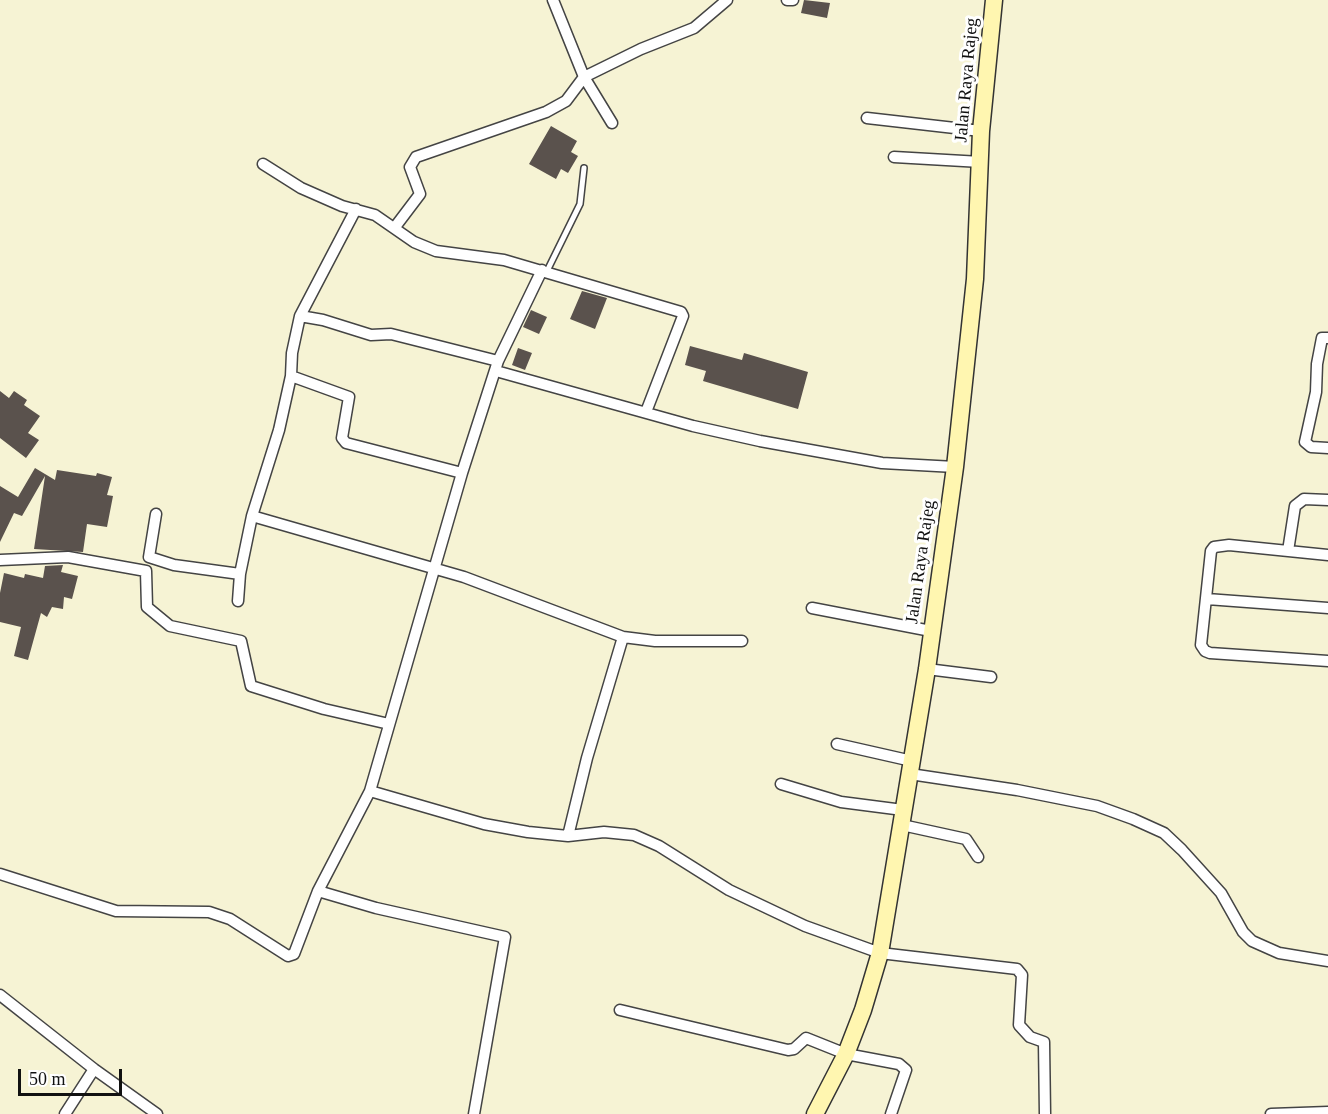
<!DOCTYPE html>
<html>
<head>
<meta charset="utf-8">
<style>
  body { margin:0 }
  #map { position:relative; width:1328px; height:1114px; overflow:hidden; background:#fffdf5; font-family:Georgia,serif }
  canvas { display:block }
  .scale { position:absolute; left:18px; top:1069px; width:104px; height:27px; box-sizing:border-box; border:3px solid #111; border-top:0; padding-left:8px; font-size:18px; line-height:21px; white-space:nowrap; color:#111; -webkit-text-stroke:4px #fff; paint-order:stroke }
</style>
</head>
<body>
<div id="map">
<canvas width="1328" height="1114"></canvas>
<div class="scale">50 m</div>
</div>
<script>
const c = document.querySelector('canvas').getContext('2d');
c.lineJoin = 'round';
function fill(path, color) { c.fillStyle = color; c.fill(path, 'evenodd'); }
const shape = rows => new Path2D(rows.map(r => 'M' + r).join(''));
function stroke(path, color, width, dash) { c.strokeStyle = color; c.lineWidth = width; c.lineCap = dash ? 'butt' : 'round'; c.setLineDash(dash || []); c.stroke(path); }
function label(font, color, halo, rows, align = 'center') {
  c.font = font + ' Georgia,serif'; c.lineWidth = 6; c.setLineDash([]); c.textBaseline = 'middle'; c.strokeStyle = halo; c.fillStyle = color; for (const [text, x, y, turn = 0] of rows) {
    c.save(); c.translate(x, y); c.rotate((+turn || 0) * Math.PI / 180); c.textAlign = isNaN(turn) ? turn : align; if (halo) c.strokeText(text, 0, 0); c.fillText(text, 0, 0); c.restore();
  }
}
fill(shape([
  [0,0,1328,0,1328,1114,0,1114]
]), '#f6f3d4');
fill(shape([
  [804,0,830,3,827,18,801,13],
  [551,126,577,141,571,152,578,156,568,173,561,169,556,179,529,164],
  [582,291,607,298,595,329,570,319],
  [531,310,547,317,539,334,523,327],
  [690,346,742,360,744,353,808,372,798,409,703,381,706,371,685,365],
  [518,348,532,353,525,370,512,365],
  [0,391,9,398,14,391,27,400,24,405,40,416,28,433,39,440,26,458,0,438],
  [35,468,55,480,57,470,96,476,97,473,112,477,107,495,113,496,107,527,87,524,83,552,34,549,45,476,22,516,14,513,0,542,0,486,18,497],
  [63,565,61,572,78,576,72,599,64,597,63,609,52,607,47,617,41,613,28,660,14,656,21,627,0,622,0,593,4,573,24,578,25,574,43,578,45,566]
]), '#5a524d');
const lane = shape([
  [547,271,580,204,584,168]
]);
const street = shape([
  [787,0,793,0],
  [867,118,981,131],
  [612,123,584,77,641,49,694,28,727,0],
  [894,157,981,162],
  [263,164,301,188,342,206,375,215,414,242,436,251,504,260,681,312,683,316,646,412],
  [395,227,420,194,410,167,416,157,546,112,566,101,584,77,553,0],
  [300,316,356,209],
  [1328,338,1322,338,1317,364,1316,392,1305,442,1311,447,1328,448],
  [498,361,391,334,371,335,323,320,300,316,292,353,291,376,279,430,252,516,464,577,623,637,655,641,742,641],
  [496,371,693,426,760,441,882,463,955,467],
  [291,376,349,397,342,438,346,443,462,473],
  [156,514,149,557,174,565,240,574,252,516],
  [1288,551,1295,506,1304,499,1328,500],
  [1328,555,1229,545,1214,547,1211,551,1201,645,1205,651,1210,653,1328,661],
  [0,560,68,557,146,571,147,607,170,626,241,641,251,686,324,709,389,724],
  [1207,599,1328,608],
  [238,601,240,574],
  [812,608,931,631],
  [927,669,991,677],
  [837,744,912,761],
  [910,774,1017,790,1097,806,1133,819,1164,833,1182,850,1221,893,1243,932,1252,941,1279,953,1328,961],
  [781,784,841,802,903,810],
  [370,791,484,824,528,832,568,836,604,832,634,835,659,846,729,890,805,926,880,953,1017,969,1022,975,1019,1025,1030,1037,1044,1042,1045,1114],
  [902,825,966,839,978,857],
  [568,836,587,758,623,637],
  [0,874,116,911,209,912,230,919,288,956,294,954,318,891,370,791,462,473,498,361,542,270],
  [318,891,376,908,505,937,474,1114],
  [0,995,94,1069,157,1114],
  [620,1010,788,1050,794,1049,806,1038,846,1054,899,1064,906,1070,891,1114],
  [65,1114,94,1069],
  [1271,1114,1328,1112]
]);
const secondary = shape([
  [815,1114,846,1054,863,1010,880,953,927,669,955,467,975,279,981,131,994,0]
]);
stroke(lane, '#444', 8);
stroke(street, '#444', 13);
stroke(secondary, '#333', 19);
stroke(lane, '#fff', 5);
stroke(street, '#fff', 10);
stroke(secondary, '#fff6b0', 16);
label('18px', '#111', '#fff', [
  ["Jalan Raya Rajeg",967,80,-85],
  ["Jalan Raya Rajeg",921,562,-82]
]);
</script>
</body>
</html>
